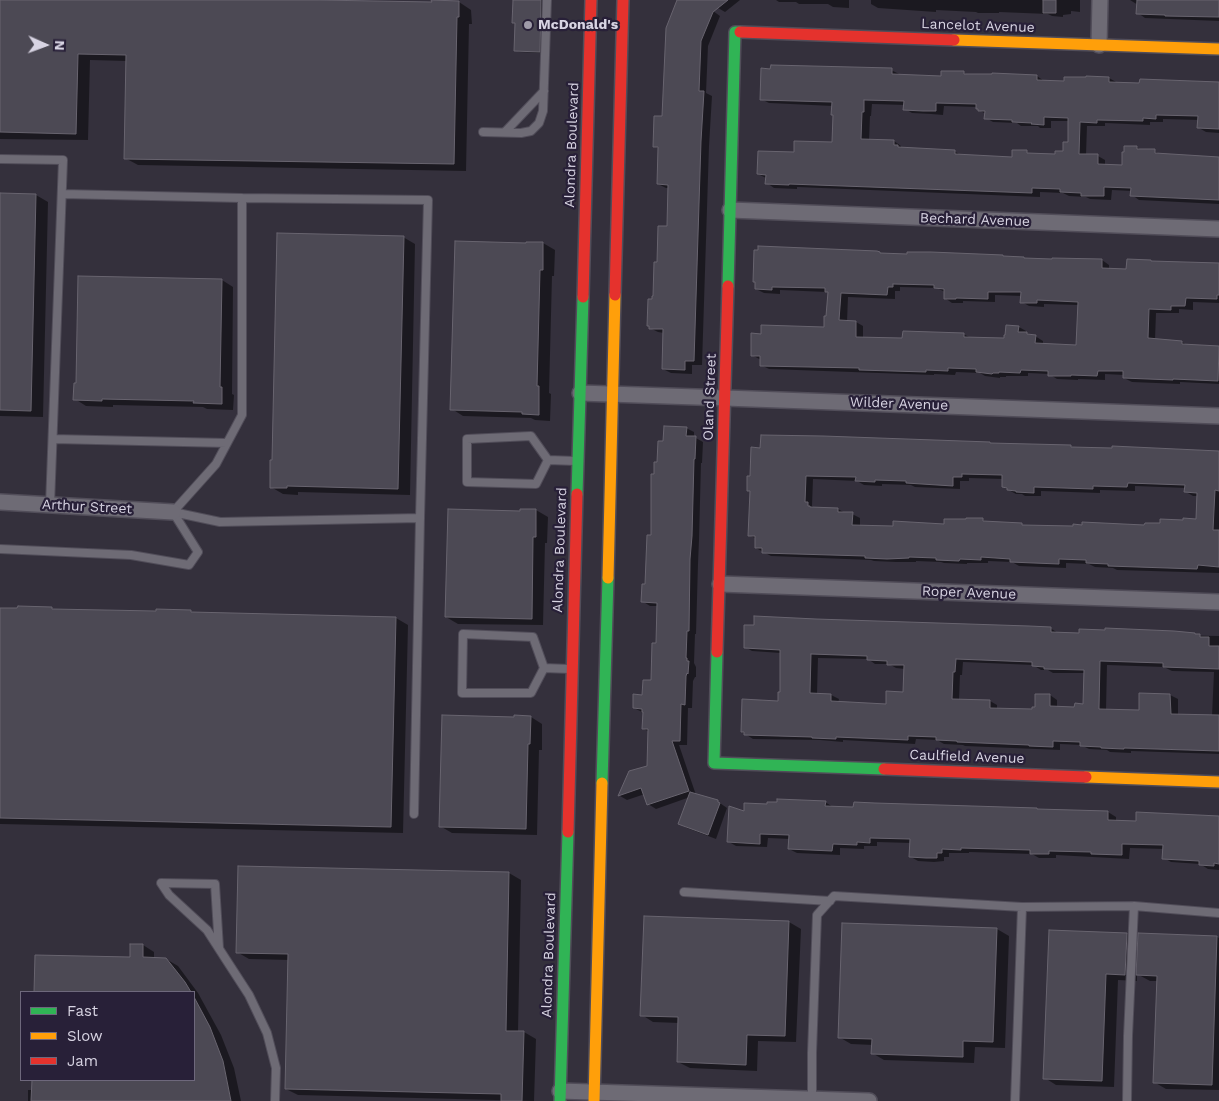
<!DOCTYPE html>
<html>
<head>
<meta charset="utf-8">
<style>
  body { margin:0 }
  #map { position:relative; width:1219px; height:1101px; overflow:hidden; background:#34303c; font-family:"Work Sans",sans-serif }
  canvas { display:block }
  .legend { position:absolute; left:20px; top:991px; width:175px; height:90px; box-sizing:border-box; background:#282038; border:1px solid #6e687c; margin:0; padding:6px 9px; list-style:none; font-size:15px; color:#d8d4e3 }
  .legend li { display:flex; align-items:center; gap:10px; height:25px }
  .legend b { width:25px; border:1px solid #6e687c }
  .north { position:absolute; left:20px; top:20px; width:50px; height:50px; -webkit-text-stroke:4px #282038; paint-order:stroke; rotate:92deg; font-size:14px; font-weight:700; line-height:20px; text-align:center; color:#d8d4e3 }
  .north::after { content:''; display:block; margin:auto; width:18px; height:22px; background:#d8d4e3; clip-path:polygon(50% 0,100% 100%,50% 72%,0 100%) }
</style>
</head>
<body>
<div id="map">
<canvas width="1219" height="1101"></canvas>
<ul class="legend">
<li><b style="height:6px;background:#30b455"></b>Fast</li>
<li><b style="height:6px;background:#ff9f0a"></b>Slow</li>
<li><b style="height:6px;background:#e5322d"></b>Jam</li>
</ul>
<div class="north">N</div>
</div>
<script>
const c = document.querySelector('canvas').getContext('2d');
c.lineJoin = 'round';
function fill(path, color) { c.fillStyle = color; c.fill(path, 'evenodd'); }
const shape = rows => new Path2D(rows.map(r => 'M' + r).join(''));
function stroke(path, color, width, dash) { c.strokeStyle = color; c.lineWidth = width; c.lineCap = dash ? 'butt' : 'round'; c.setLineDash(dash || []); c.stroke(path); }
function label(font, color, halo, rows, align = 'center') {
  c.font = font + ' "Work Sans",sans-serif'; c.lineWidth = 4.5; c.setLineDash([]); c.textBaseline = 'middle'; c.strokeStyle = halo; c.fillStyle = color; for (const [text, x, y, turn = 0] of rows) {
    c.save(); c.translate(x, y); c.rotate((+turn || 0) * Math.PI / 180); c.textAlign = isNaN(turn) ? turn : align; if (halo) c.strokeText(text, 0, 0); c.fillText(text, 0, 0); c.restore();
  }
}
fill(shape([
  [0,0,319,0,322,2,459,2,471,10,472,24,469,24,466,171,138,165,125,158,127,61,90,60,88,140,0,139],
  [514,0,546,0,543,53,519,52,516,50,517,24,514,22],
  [678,0,685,0,713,11,720,16,708,46,706,93,712,96,709,146,702,365,692,365,692,374,671,373,663,369,664,333,658,332,650,328,658,263,668,228,669,188,666,188,658,184,659,149,655,146,664,118],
  [712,0,740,0,725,12,718,8],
  [776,0,849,0,849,8,833,7,828,4,799,4,796,2,779,2],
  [871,0,1080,0,1080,12,1071,11,1071,14,1063,15,1063,17,1052,16,1048,14,999,12,999,13,978,13,976,12,936,10,936,12,878,8,871,4],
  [1130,0,1219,0,1219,21,1145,18,1138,13,1138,5],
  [891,70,899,74,899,75,942,77,943,72,964,73,968,75,1037,76,1044,81,1065,82,1109,78,1116,82,1116,84,1219,83,1219,133,1206,132,1199,128,1199,120,1163,119,1163,122,1150,122,1150,125,1105,123,1105,126,1087,126,1086,155,1098,156,1105,160,1105,165,1123,166,1137,147,1141,150,1154,151,1162,155,1219,158,1219,204,1139,200,1132,195,1132,191,1112,190,1111,200,1090,199,1086,197,1069,196,1063,193,1040,192,1040,197,797,187,797,189,774,188,767,183,766,178,758,174,795,154,833,143,834,116,833,106,769,103,761,99],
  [872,104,905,105,905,109,912,113,931,114,943,115,944,106,977,107,979,109,979,110,986,114,986,118,993,122,1017,123,1021,126,1038,126,1040,128,1051,128,1051,121,1069,121,1069,143,1064,152,1056,155,1031,154,1026,152,1013,158,962,156,954,151,901,149,901,146,894,141,869,141,870,116,871,116],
  [0,195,36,195,48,202,43,417,0,416],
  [403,237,415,244,410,495,298,492,298,495,283,494,271,487,273,461],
  [543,243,555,250,554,276,552,276,549,393,551,394,550,421,535,420,531,418,463,416,452,409],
  [882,254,1005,257,1027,260,1102,260,1109,265,1109,270,1128,270,1219,265,1219,303,1193,302,1193,310,1179,309,1179,313,1156,313,1155,340,1182,342,1189,346,1219,347,1219,384,1180,382,1180,384,1132,382,1124,378,1124,375,1105,374,1105,380,1078,379,1078,380,1057,379,1049,374,1028,373,1028,376,1006,376,1006,377,1000,377,1000,378,985,376,980,373,956,372,955,375,934,374,934,375,769,369,761,365,761,360,752,355,762,335,825,328,827,317,829,293,827,292,780,290,780,294,764,293,756,289],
  [900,287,937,288,945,292,945,298,952,303,963,303,963,301,995,302,995,295,1022,296,1022,302,1029,306,1044,307,1044,304,1079,305,1077,346,1043,345,1043,341,1035,336,1026,333,1026,331,1019,327,1005,340,971,338,963,334,903,340,863,338,863,326,856,322,847,322,848,297,895,299,895,291,900,291],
  [222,280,233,287,232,394,234,395,233,410,207,409,203,407,113,405,113,407,86,406,75,399],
  [686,428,694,432,694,437,703,442,702,463,701,463,699,540,698,564,696,634,695,634,694,663,696,667,696,677,695,677,693,681,692,708,688,708,687,745,679,745,696,795,717,801,727,808,716,839,687,828,680,824,690,797,656,809,648,804,645,794,627,800,620,796,630,772,648,767,649,732,643,728,644,712,642,712,634,708,643,696,652,681,657,644,659,606,650,606,642,601,647,585,652,537,655,475,664,442],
  [1071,446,1074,448,1219,457,1219,573,1117,570,1113,568,1095,567,1089,564,1066,563,1066,568,1019,566,1012,562,988,561,988,563,967,563,967,564,944,563,941,562,916,561,916,562,896,562,874,561,871,560,771,556,756,548,757,539,749,535,751,492,748,490,748,477],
  [969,478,1003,479,1003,487,1016,494,1022,494,1025,496,1041,496,1041,491,1100,493,1100,490,1135,491,1135,486,1186,488,1186,492,1193,496,1199,496,1198,520,1146,526,1024,526,1021,524,988,523,983,520,945,525,894,528,860,526,860,518,852,514,845,513,838,509,816,509,812,506,813,479,857,481,864,485,882,486,882,484,911,485,915,487,960,489,960,481,969,481],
  [536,510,548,517,547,543,545,543,543,625,458,624,446,617,521,512],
  [19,607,52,608,55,610,191,611,194,613,396,618,408,625,403,833,0,824,0,609,19,610],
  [1050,628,1058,633,1219,636,1219,754,1131,751,1131,753,1110,752,1107,750,1089,749,1081,745,1060,744,1060,750,965,746,963,745,944,744,937,740,916,739,915,744,843,740,843,742,820,740,753,739,742,732,779,702,781,693,781,653,752,651,745,647],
  [818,658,868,659,875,664,889,664,896,668,905,669,904,694,887,705,838,703,839,699,831,695,817,694],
  [963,662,1033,665,1041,670,1048,670,1053,673,1085,673,1084,705,1076,708,1057,707,1057,700,1050,695,1034,711,997,709,997,705,990,701,959,700,960,675,962,675],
  [1107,665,1164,667,1172,671,1214,672,1212,716,1178,716,1178,699,1170,695,1140,712,1106,710],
  [531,717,542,724,542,750,539,750,537,835,452,833,440,826,515,718],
  [825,802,833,807,1108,812,1116,817,1116,822,1137,822,1219,816,1219,870,1208,869,1200,864,1171,862,1164,858,1164,849,1130,848,1129,859,1056,855,1056,858,1039,858,1032,854,969,852,969,853,949,853,949,857,944,857,944,861,934,862,918,861,911,857,911,843,877,842,877,846,864,846,864,849,840,848,840,855,797,853,789,849,790,839,768,838,767,847,736,846,729,842,745,813,768,806],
  [239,867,509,873,521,880,518,1032,524,1032,536,1039,534,1101,298,1095,286,1089,289,960,249,959,237,952],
  [789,922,801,929,796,1042,758,1041,757,1071,690,1068,678,1062,679,1023,653,1022,642,1015],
  [843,924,997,929,1009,936,1005,1048,975,1047,974,1063,884,1060,872,1053,873,1045,851,1044,839,1037],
  [1127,934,1139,941,1217,937,1219,938,1219,1090,1166,1089,1154,1082,1158,981,1150,981,1137,974,1137,981,1118,980,1114,1087,1056,1085,1045,1078],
  [143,945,154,952,154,959,166,959,178,966,198,993,221,1035,234,1068,241,1101,28,1101,28,1090,33,1090,33,1080,194,1080,194,992,35,992,36,956,131,958]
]), '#0007');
const building = shape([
  [0,0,318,0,432,2,431,0,459,1,459,17,457,17,454,164,124,159,126,55,78,54,76,134,0,132,0,0],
  [513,0,541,0,540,52,514,51,515,23,512,23,513,0],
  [677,0,728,0,713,12,701,41,699,91,704,91,701,141,694,361,685,361,685,370,662,369,663,329,649,329,649,326,647,326,648,299,652,299,652,296,653,296,654,262,657,262,658,226,667,226,667,225,668,185,657,184,658,148,658,147,653,147,654,116,662,116,666,28,677,0],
  [1043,0,1056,0,1056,13,1043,13,1043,0],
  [1137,0,1219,0,1219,17,1165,16,1165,15,1136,14,1137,0],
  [771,65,892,68,892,74,941,76,941,71,964,71,964,74,992,74,992,73,1037,75,1037,80,1064,81,1064,77,1086,77,1086,76,1109,77,1109,82,1139,83,1140,79,1219,82,1219,129,1197,128,1198,116,1156,115,1156,119,1143,118,1143,121,1097,120,1097,123,1080,122,1079,154,1098,154,1098,164,1122,165,1122,152,1124,152,1124,146,1137,146,1137,149,1155,149,1155,153,1219,157,1219,200,1130,196,1131,188,1104,187,1104,196,1081,196,1081,193,1060,192,1060,189,1032,188,1032,193,789,184,789,185,765,184,766,175,757,174,758,151,794,152,794,141,832,142,833,115,831,115,832,102,760,100,761,68,770,69,771,65],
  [864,100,904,101,903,110,923,111,936,111,936,103,976,104,976,109,978,109,978,111,985,111,984,119,1012,120,1012,122,1032,123,1031,124,1044,125,1044,117,1068,118,1068,142,1063,142,1063,151,1055,151,1055,154,1027,153,1027,150,1012,150,1012,157,955,154,955,150,898,147,898,145,894,145,894,140,861,139,862,112,864,112,864,100],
  [0,193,36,194,31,411,0,410,0,193],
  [277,233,404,236,398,489,287,486,287,488,270,488,270,460,272,460,277,233],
  [455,241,526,243,526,242,543,242,543,270,540,270,537,386,539,386,539,415,522,414,522,412,450,410,455,241],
  [758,246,877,251,880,252,880,253,907,254,907,252,931,252,1003,255,1003,256,1024,257,1024,258,1052,259,1052,258,1102,259,1102,268,1126,269,1127,259,1151,260,1151,261,1219,263,1219,295,1217,295,1217,299,1186,298,1185,306,1171,306,1171,310,1149,309,1148,338,1182,341,1182,344,1219,346,1218,381,1173,379,1173,380,1123,378,1123,371,1098,371,1097,376,1071,375,1071,376,1048,376,1048,371,1021,370,1020,373,999,372,999,373,993,373,992,374,976,372,976,369,948,368,948,371,926,370,926,372,859,370,859,368,760,366,760,356,751,356,751,333,761,334,761,325,824,327,824,316,826,316,828,292,825,292,825,288,772,287,772,290,755,289,755,282,753,282,754,250,758,250,758,246],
  [893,284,934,285,934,288,944,289,944,299,956,299,956,298,988,299,988,292,1021,292,1020,303,1037,303,1037,300,1078,302,1076,345,1035,343,1036,335,1027,334,1027,332,1018,332,1019,326,1006,325,1005,335,1004,335,1004,338,964,337,964,333,903,331,902,338,856,337,856,321,839,320,841,293,887,295,888,287,893,287,893,284],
  [78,276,222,279,220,387,222,387,222,404,193,403,194,401,102,399,102,401,73,400,74,383,76,383,78,276],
  [664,426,687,427,686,436,696,436,695,459,694,459,692,536,690,559,689,631,687,631,686,658,687,658,687,661,689,661,688,674,687,673,686,676,685,705,681,704,680,741,672,741,689,791,647,805,641,788,618,796,629,771,647,766,648,729,642,729,643,712,642,712,642,709,633,708,633,694,642,695,643,680,651,680,652,643,656,643,657,603,641,602,642,584,645,584,647,535,651,535,651,474,654,474,654,462,657,462,658,441,663,441,664,426],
  [761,435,823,436,990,442,990,443,1071,445,1071,447,1112,448,1112,446,1219,451,1219,491,1215,490,1213,530,1219,530,1219,567,1198,565,1197,569,1108,566,1108,564,1086,563,1086,560,1059,559,1059,564,1034,563,1010,562,1010,559,981,557,981,560,960,559,959,561,936,560,936,558,909,557,909,558,887,559,865,558,865,556,762,553,762,548,755,548,755,536,748,536,750,491,747,491,747,476,750,476,751,447,760,448,761,435],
  [962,474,1002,475,1002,487,1007,488,1007,490,1016,491,1016,492,1034,493,1034,487,1093,489,1093,486,1127,487,1128,483,1185,485,1184,492,1197,493,1196,519,1183,518,1183,520,1160,519,1160,523,1145,523,1144,525,1082,522,1082,525,1073,524,1073,526,1022,525,1022,523,983,521,983,518,966,518,966,519,944,519,944,524,893,521,893,526,852,525,853,512,838,512,838,508,810,507,810,506,808,506,808,502,805,502,806,476,856,477,855,481,875,482,875,480,906,481,906,483,953,486,953,477,962,477,962,474],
  [448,509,520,511,520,509,536,509,536,537,533,537,532,619,445,617,448,509],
  [18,606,52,607,52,609,156,611,156,609,191,610,191,612,396,617,391,827,0,818,0,608,17,608,18,606],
  [754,616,816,619,1029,626,1051,627,1051,632,1079,633,1079,629,1105,630,1105,628,1174,631,1195,633,1195,634,1200,634,1200,637,1209,637,1209,646,1219,646,1219,669,1163,667,1163,663,1100,661,1099,707,1099,709,1139,710,1139,693,1170,694,1171,714,1219,715,1219,751,1124,748,1124,749,1101,748,1101,747,1080,746,1080,742,1053,741,1053,747,1029,746,1029,745,957,742,957,741,936,740,936,737,908,736,908,740,836,737,836,739,812,738,812,737,744,735,744,732,741,732,742,699,778,701,778,692,780,692,780,650,744,648,744,625,754,625,754,616],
  [811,654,867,656,867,660,887,661,887,665,904,665,903,692,886,691,886,704,831,701,831,694,810,693,811,654],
  [956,659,1032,662,1032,666,1044,667,1044,669,1084,670,1083,704,1075,703,1074,707,1050,706,1050,694,1035,694,1035,707,1032,707,1032,709,990,708,990,700,952,699,953,672,955,672,956,659],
  [442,715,514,717,514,715,531,716,530,744,528,744,526,829,439,827,442,715],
  [690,792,718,800,718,802,720,803,708,835,678,824,690,792],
  [777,799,826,801,825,806,853,807,854,802,875,803,1037,808,1037,809,1108,811,1108,820,1136,821,1136,812,1219,816,1219,864,1214,863,1214,866,1199,865,1199,861,1162,859,1163,845,1122,844,1122,855,1091,854,1091,852,1049,851,1049,854,1030,854,1030,850,961,848,961,850,942,849,942,853,937,853,937,858,926,858,909,857,910,839,870,838,870,843,857,842,857,845,833,844,832,851,788,849,789,835,760,834,760,844,727,842,729,806,744,811,744,803,767,804,767,802,777,802,777,799],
  [238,866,509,872,506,1031,524,1031,522,1101,501,1101,501,1094,285,1089,288,954,236,953,238,866],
  [644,916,789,921,785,1036,747,1035,746,1065,677,1062,678,1017,640,1016,644,916],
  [842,923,997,928,993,1042,963,1041,963,1057,871,1054,872,1039,838,1038,842,923],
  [1049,930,1127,933,1125,975,1106,974,1102,1081,1043,1079,1049,930],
  [1138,933,1217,936,1212,1085,1153,1083,1157,976,1136,975,1138,933],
  [130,944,143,944,143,957,166,958,185,982,191,992,34,992,35,955,130,957,130,944],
  [194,997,210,1027,223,1061,231,1101,31,1101,32,1080,194,1080,194,997]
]);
fill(building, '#4c4954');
stroke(building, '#68646f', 1);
const lane = shape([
  [483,132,521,133,531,131,539,123,543,111,547,0],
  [505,132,544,91],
  [0,159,63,160,50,505],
  [62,194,242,198,242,415,216,464,173,512],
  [53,439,227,443],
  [548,460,536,484,467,482,467,439,531,436,548,460,576,461],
  [173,512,220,522,420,518,428,200,242,198],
  [0,549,131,555,189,565,198,552,173,512],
  [544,668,531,693,462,693,463,634,533,637,544,668,570,669],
  [414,814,420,518],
  [684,892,830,901],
  [219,948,215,884,161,883,169,895,207,930,225,958,249,995,267,1033,276,1068,275,1101],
  [812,1099,812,1053,817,915,834,896,1022,907,1134,906,1219,913],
  [1015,1101,1022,907],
  [1127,1101,1128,1036,1134,906]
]);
const street = shape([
  [1099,45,1100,0],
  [730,210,1219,229],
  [580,393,725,398,1219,416],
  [0,502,173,512],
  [720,584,1219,602],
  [560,1091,869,1101]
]);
const fast = shape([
  [728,286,735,32,740,32],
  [577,494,583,297],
  [717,652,714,763,884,769],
  [602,783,608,578],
  [560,1101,568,832]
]);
const slow = shape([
  [954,40,1219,49],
  [608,578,615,295],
  [1086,777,1219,782],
  [594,1101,602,783]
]);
const jam = shape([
  [740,32,954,40],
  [615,295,623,0],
  [583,297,591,0],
  [717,652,728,286],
  [884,769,1086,777],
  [568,832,577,494]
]);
stroke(lane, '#514d59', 10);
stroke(street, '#514d59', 18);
stroke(fast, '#514d59', 14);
stroke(slow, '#514d59', 14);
stroke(jam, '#514d59', 14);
stroke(lane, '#6e6b75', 8);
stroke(street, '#6e6b75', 15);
stroke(fast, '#30b455', 11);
stroke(slow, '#ff9f0a', 11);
stroke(jam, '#e5322d', 11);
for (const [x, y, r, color] of [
  [528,25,5,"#9f9ba9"]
]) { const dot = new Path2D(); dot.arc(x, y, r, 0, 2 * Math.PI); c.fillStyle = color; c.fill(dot); stroke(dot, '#282038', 2); }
label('bold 14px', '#d8d4e3', '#282038', [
  ["McDonald's",538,25]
], 'left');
label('14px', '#d8d4e3', '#282038', [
  ["Lancelot Avenue",978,26,2],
  ["Alondra Boulevard",572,145,-88],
  ["Bechard Avenue",975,220,2],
  ["Oland Street",710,397,-88],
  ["Wilder Avenue",899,404,2],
  ["Arthur Street",87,507,3],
  ["Alondra Boulevard",560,550,-88],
  ["Roper Avenue",969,593,2],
  ["Caulfield Avenue",967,757,2],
  ["Alondra Boulevard",549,955,-88]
]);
</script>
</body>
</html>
